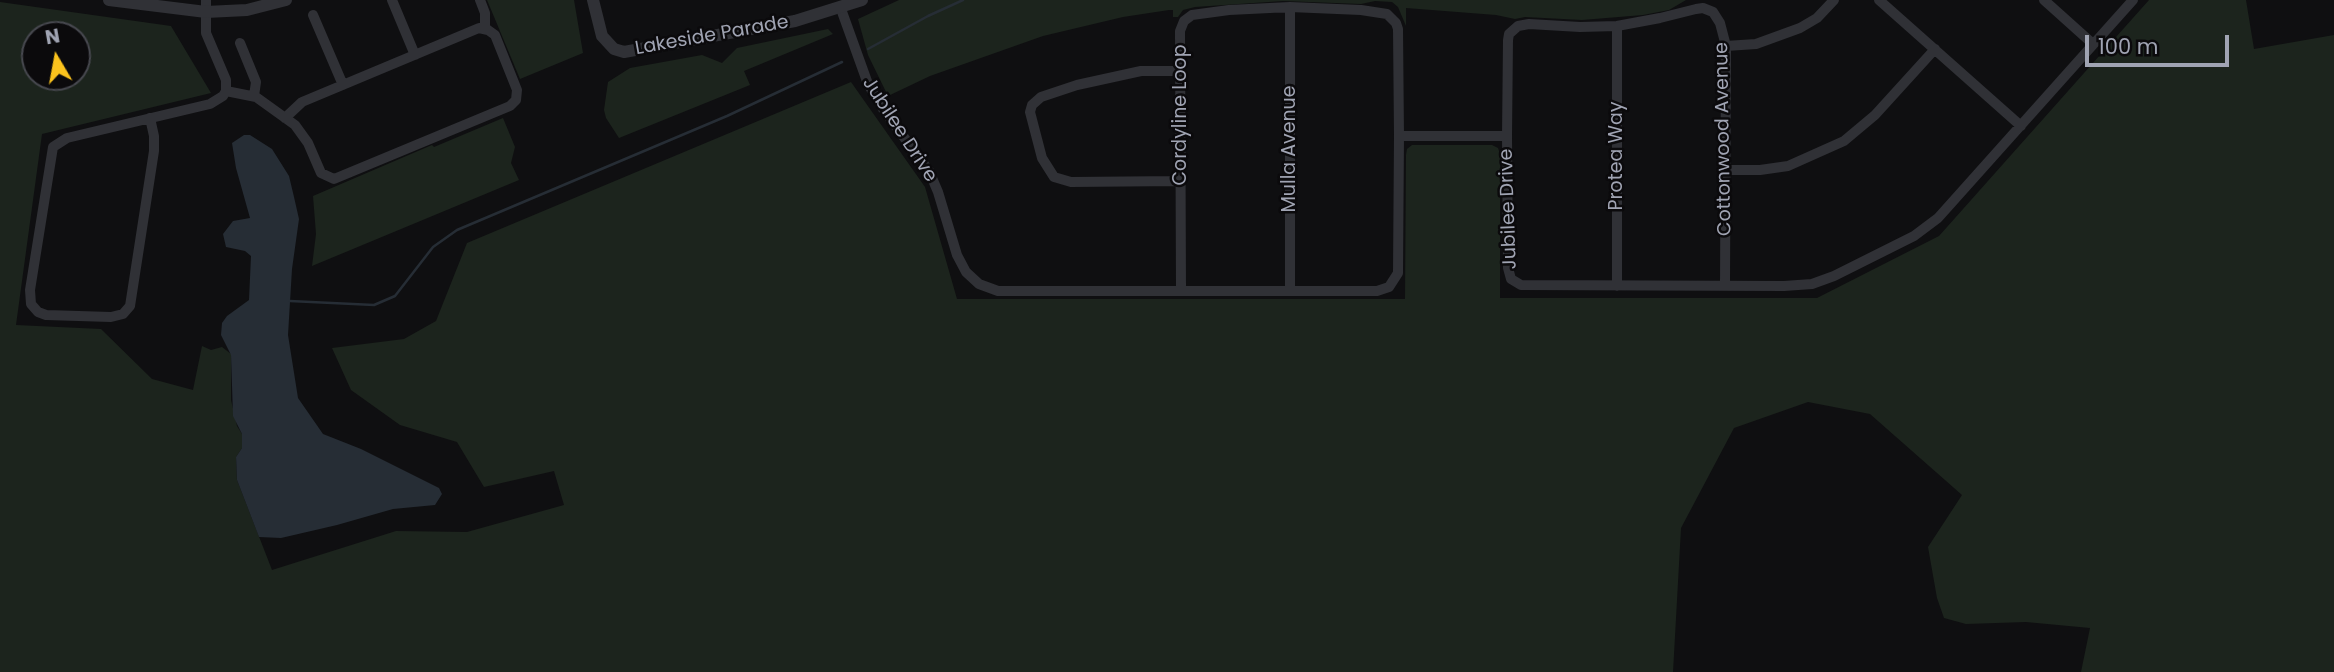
<!DOCTYPE html>
<html>
<head>
<meta charset="utf-8">
<style>
  body { margin:0 }
  #map { position:relative; width:2334px; height:672px; overflow:hidden; background:#0f0f11; font-family:Poppins,sans-serif }
  canvas { display:block }
  .north { position:absolute; left:21px; top:21px; width:70px; height:70px; box-sizing:border-box; background:#0b0a0c; border:2px solid #47484f; border-radius:50%; rotate:350deg; font-size:19px; font-weight:700; line-height:28px; text-align:center; color:#a0a4b3 }
  .north::after { content:''; display:block; margin:auto; width:24px; height:32px; background:#fbc31d; clip-path:polygon(50% 0,100% 100%,50% 72%,0 100%) }
  .scale { position:absolute; left:2085px; top:35px; width:144px; height:32px; box-sizing:border-box; border:4px solid #a0a4b3; border-top:0; padding-left:9px; font-size:21px; line-height:24px; white-space:nowrap; color:#a0a4b3; -webkit-text-stroke:5px #0b0a0c; paint-order:stroke }
</style>
</head>
<body>
<div id="map">
<canvas width="2334" height="672"></canvas>
<div class="north">N</div>
<div class="scale">100 m</div>
</div>
<script>
const c = document.querySelector('canvas').getContext('2d');
c.lineJoin = 'round';
function fill(path, color) { c.fillStyle = color; c.fill(path, 'evenodd'); }
const shape = rows => new Path2D(rows.map(r => 'M' + r).join(''));
function stroke(path, color, width, dash) { c.strokeStyle = color; c.lineWidth = width; c.lineCap = dash ? 'butt' : 'round'; c.setLineDash(dash || []); c.stroke(path); }
function label(font, color, halo, rows, align = 'center') {
  c.font = font + ' Poppins,sans-serif'; c.lineWidth = 5; c.setLineDash([]); c.textBaseline = 'middle'; c.strokeStyle = halo; c.fillStyle = color; for (const [text, x, y, turn = 0] of rows) {
    c.save(); c.translate(x, y); c.rotate((+turn || 0) * Math.PI / 180); c.textAlign = isNaN(turn) ? turn : align; if (halo) c.strokeText(text, 0, 0); c.fillText(text, 0, 0); c.restore();
  }
}
fill(shape([
  [487,0,574,0,583,53,520,79],
  [899,0,1686,0,1669,10,1643,15,1582,20,1525,17,1515,19,1496,15,1406,8,1406,26,1398,7,1392,2,1375,1,1361,4,1283,1,1195,7,1183,10,1178,17,1173,17,1173,10,1169,10,1123,17,1043,36,930,76,888,96,868,55,858,19],
  [2149,0,2246,0,2254,49,2334,35,2334,672,2081,672,2090,628,2026,622,1966,624,1944,618,1937,598,1928,547,1962,495,1870,414,1808,402,1734,428,1681,528,1673,672,0,672,0,2,171,26,211,93,42,134,16,325,101,329,152,379,193,390,202,346,211,350,222,347,231,354,231,400,237,426,242,434,242,448,236,457,237,480,272,570,396,531,467,532,564,505,554,471,484,487,457,442,400,425,351,390,332,348,404,339,436,321,467,243,851,82,925,187,957,299,1405,299,1406,155,1407,149,1412,145,1492,145,1498,148,1500,154,1500,298,1817,298,1939,236],
  [35,35,77,35,77,77,35,77],
  [828,29,833,34,744,71,750,85,619,138,606,118,604,110,608,82,630,68,702,55,722,63,737,48],
  [503,118,515,147,511,163,519,180,312,266,316,234,313,196,432,145,434,147]
]), '#1c241d');
fill(shape([
  [244,135,250,135,272,149,289,176,294,197,299,219,292,269,288,335,298,398,323,434,361,449,439,488,442,494,435,505,393,509,337,525,281,538,259,537,237,480,236,457,242,448,242,434,233,416,231,355,221,335,222,323,227,316,249,300,251,256,245,251,226,247,223,234,233,221,250,218,236,168,232,143]
]), '#262d35');
stroke(shape([
  [868,49,928,16,963,0],
  [290,301,374,305,395,296,433,247,457,230,727,116,842,62]
]), '#262d35', 2.5);
stroke(shape([
  [392,0,415,55],
  [480,0,485,13,485,29],
  [1879,0,2021,126],
  [2044,0,2093,44],
  [1290,7,1290,291],
  [841,9,868,84,883,109,929,171,938,192,957,255,966,272,979,284,998,291,1377,291,1389,287,1398,273,1399,136,1507,136,1508,268,1511,279,1521,285,1784,286,1812,284,1834,276,1914,236,1938,218,2133,0],
  [313,15,343,85],
  [1617,26,1617,286],
  [240,43,256,82,254,96],
  [1726,46,1756,44,1800,28,1817,18,1834,0],
  [1180,71,1141,71,1077,85,1041,97,1032,105,1030,112,1042,158,1054,177,1071,182,1180,181],
  [226,91,256,97,295,125,308,143,321,173,334,179,510,106,516,100,517,90,495,35,488,30,479,28,302,102,285,118],
  [150,118,154,136,154,151,130,306,123,314,111,317,46,315,38,312,31,304,30,290,53,147,67,138,210,104,223,96,226,91,226,80,206,33,206,0],
  [1507,136,1508,40,1509,34,1518,26,1529,24,1580,27,1617,26,1660,18,1696,9,1703,8,1713,12,1720,23,1726,46,1725,286],
  [1726,170,1760,170,1788,166,1844,141,1875,115,1935,49],
  [1181,291,1180,31,1184,21,1192,15,1229,10,1290,7,1361,10,1387,14,1396,23,1398,29,1399,136]
]), '#303136', 10);
stroke(shape([
  [109,0,206,12,247,10,286,0],
  [593,0,602,36,614,49,624,52,795,21,862,0]
]), '#303136', 12);
label('19px', '#a0a4b3', '#0b0a0c', [
  ["Lakeside Parade",712,36,-10],
  ["Cordyline Loop",1181,115,-90],
  ["Jubilee Drive",899,130,57],
  ["Cottonwood Avenue",1724,139,-91],
  ["Mulla Avenue",1290,149,-90],
  ["Protea Way",1617,156,-90],
  ["Jubilee Drive",1509,209,-92]
]);
</script>
</body>
</html>
